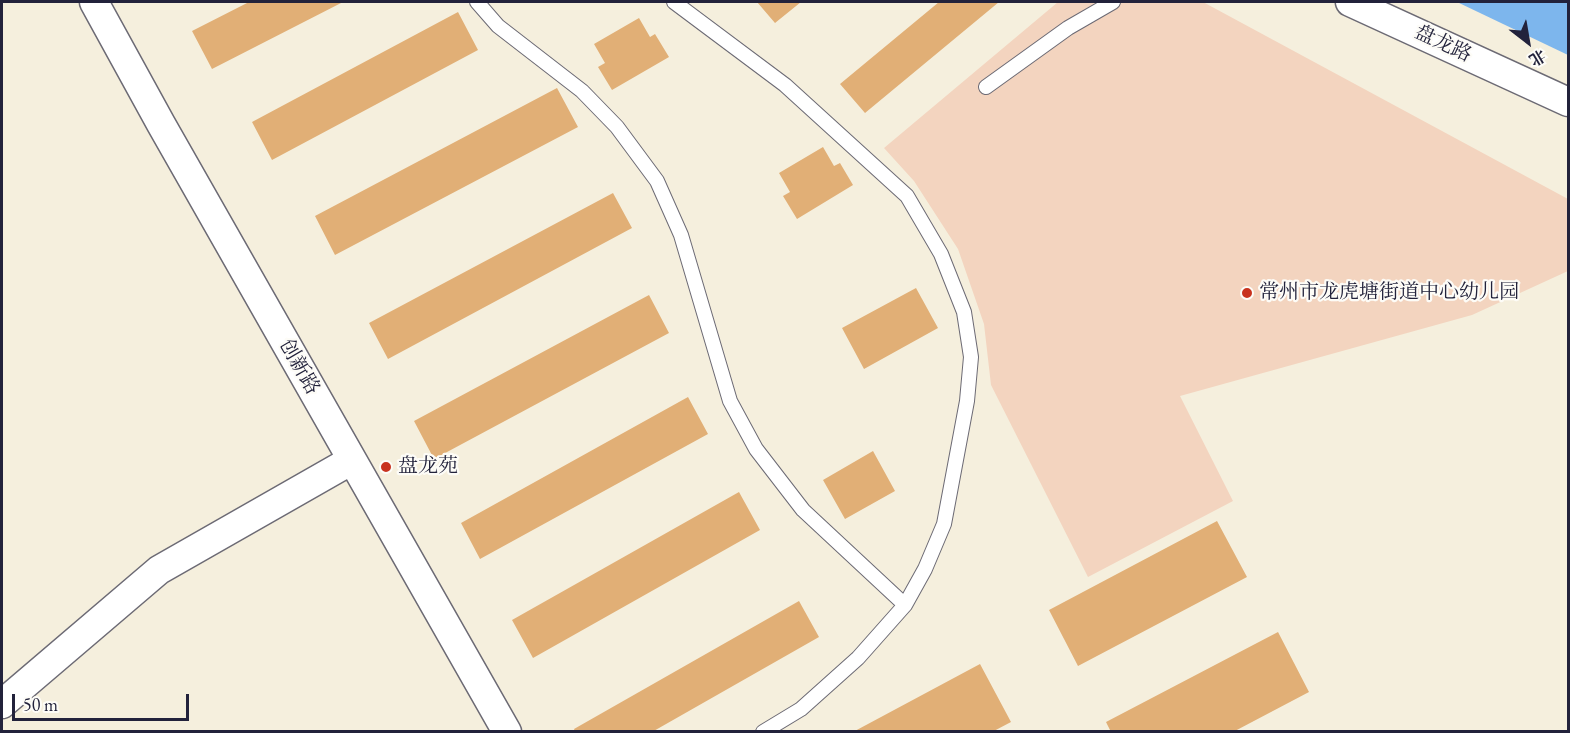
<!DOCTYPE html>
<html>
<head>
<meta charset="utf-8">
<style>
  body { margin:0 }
  #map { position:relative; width:1570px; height:733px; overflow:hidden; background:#f5efdd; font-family:"EB Garamond","Noto Serif SC",serif }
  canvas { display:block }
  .frame { position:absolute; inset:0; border:3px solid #22223b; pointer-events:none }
  .north { position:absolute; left:1498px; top:12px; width:60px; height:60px; -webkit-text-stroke:4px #fdfcf7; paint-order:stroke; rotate:149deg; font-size:16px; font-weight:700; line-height:24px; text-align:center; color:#22223b }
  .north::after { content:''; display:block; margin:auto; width:21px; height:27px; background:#22223b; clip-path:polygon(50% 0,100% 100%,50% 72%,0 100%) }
  .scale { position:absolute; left:12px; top:694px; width:177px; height:27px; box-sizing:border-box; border:3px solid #22223b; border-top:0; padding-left:8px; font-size:18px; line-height:21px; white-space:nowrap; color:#22223b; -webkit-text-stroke:4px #fdfcf7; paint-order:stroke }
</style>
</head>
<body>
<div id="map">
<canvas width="1570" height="733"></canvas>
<div class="frame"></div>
<div class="north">北</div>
<div class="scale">50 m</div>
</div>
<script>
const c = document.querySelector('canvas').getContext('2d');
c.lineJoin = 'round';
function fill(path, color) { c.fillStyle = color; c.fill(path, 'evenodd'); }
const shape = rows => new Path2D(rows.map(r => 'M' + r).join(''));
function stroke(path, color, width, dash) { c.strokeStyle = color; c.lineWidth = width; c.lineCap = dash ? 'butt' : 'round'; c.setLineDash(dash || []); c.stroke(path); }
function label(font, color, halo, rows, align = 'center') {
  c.font = font + ' "EB Garamond","Noto Serif SC",serif'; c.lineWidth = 4.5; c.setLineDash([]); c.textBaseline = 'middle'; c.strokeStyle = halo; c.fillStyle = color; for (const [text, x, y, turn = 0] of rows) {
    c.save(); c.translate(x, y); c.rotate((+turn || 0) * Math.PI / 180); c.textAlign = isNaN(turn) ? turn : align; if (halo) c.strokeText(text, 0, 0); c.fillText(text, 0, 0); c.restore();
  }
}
fill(shape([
  [1058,2,1203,2,1568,199,1568,271,1472,315,1180,396,1233,501,1088,577,991,385,984,324,958,249,914,181,884,148]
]), '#f3d4bf');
fill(shape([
  [1457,2,1568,2,1568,55]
]), '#7db6ed');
fill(shape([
  [249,2,343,2,212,69,192,31],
  [757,2,801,2,775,23],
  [939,2,999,2,865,113,840,84],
  [458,12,478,50,272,160,252,122],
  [639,18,650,37,655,34,669,57,612,90,598,67,605,63,594,44],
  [557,88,578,127,335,255,315,216],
  [823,147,834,166,840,163,853,185,797,219,783,196,790,192,779,173],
  [613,193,632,228,388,359,369,323],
  [916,288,938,328,864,369,842,328],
  [649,295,669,333,434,459,414,421],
  [688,397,708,434,480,559,461,523],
  [873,451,895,491,845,519,823,480],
  [739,492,760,530,533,658,512,620],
  [1217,521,1247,577,1078,666,1049,610],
  [799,601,819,637,652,732,575,732,574,729],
  [1278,632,1309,692,1233,732,1111,732,1106,722],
  [980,664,1011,722,992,732,853,732]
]), '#e1af76');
const service = shape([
  [477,2,498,26,582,91,617,127,657,181,681,235,730,401,756,449,803,510,905,605],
  [674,2,785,85,907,196,941,254,964,312,971,357,967,401,944,524,925,569,905,605,858,658,801,709,763,732],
  [986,87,1068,28,1113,2]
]);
const minor = shape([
  [94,2,161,124,507,732],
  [1350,2,1568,102],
  [2,704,159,570,352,460]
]);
stroke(service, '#6c6a74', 16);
stroke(minor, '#6c6a74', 31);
stroke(service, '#fff', 14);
stroke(minor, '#fff', 28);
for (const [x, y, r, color] of [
  [1247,293,6,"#c8321e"],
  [386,467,6,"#c8321e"]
]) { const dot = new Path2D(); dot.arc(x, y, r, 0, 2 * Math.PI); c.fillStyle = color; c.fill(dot); stroke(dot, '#fdfcf7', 2); }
label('20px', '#22223b', '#fdfcf7', [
  ["盘龙路",1443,44,25],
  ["创新路",299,367,60]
]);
label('20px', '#22223b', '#fdfcf7', [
  ["常州市龙虎塘街道中心幼儿园",1259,293],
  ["盘龙苑",398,467]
], 'left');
</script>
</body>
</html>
